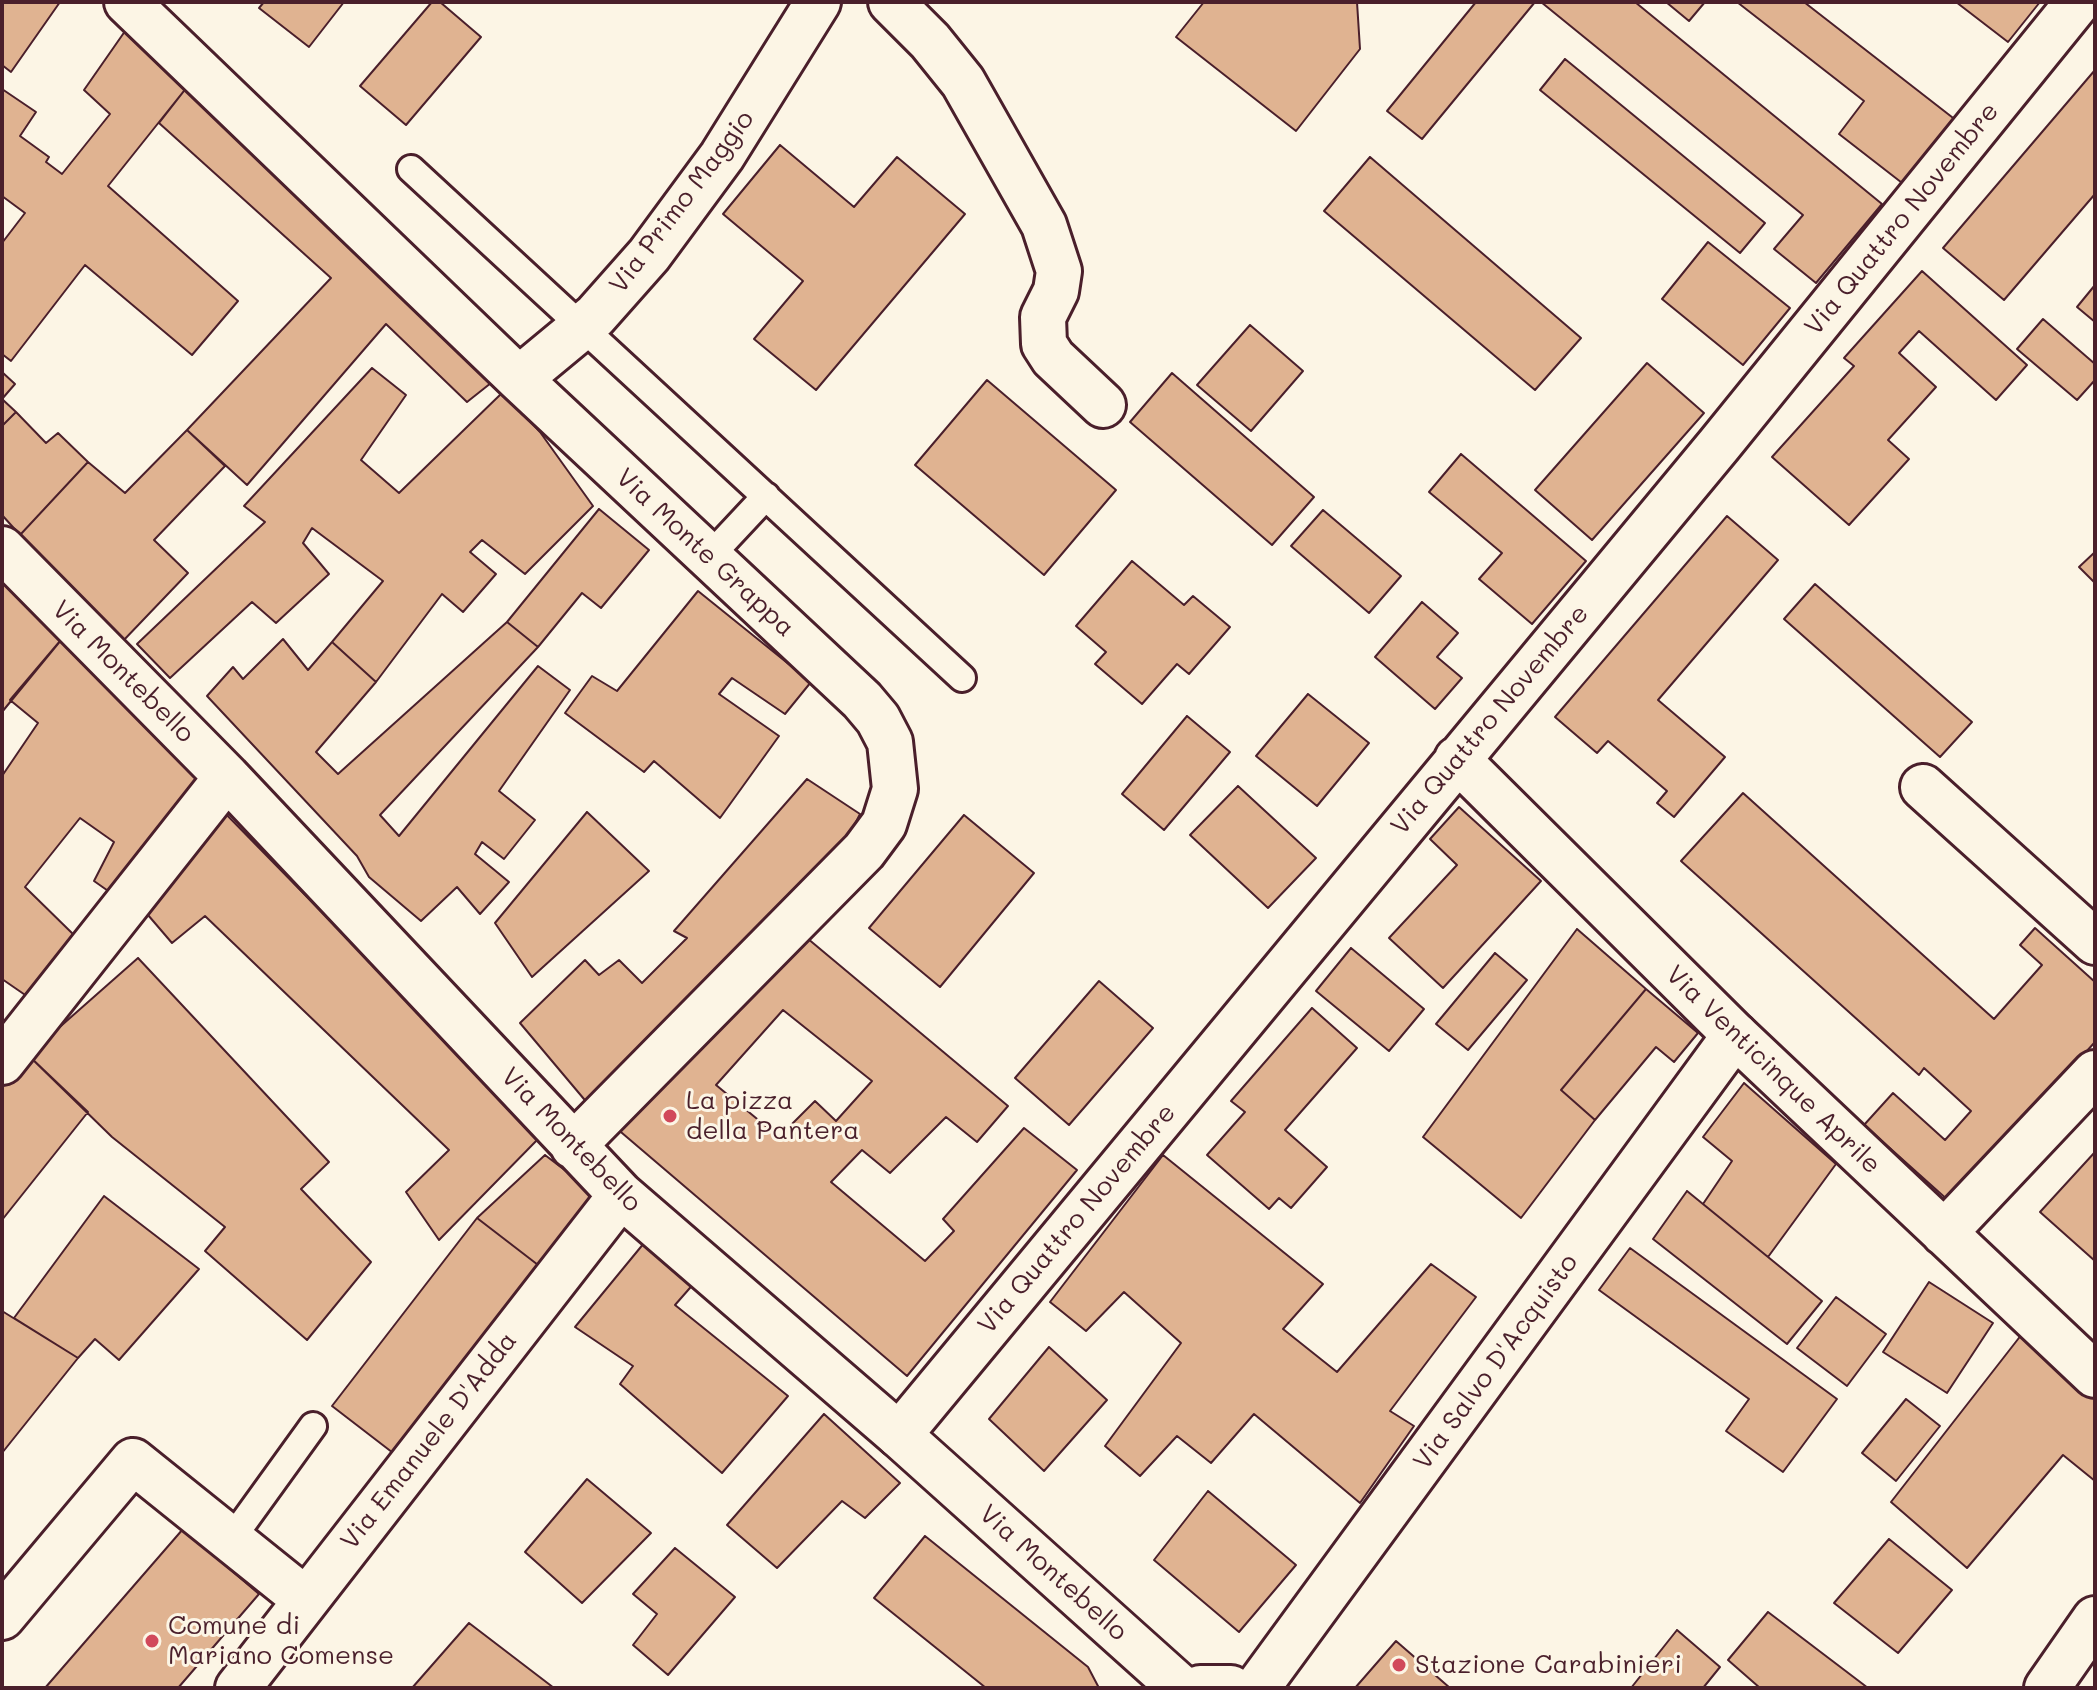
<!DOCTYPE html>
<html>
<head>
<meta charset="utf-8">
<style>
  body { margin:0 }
  #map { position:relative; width:2097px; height:1690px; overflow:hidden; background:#fcf5e5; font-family:Mali,sans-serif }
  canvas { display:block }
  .frame { position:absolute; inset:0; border:4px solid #4a1f2b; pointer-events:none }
</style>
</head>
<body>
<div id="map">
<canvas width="2097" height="1690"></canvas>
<div class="frame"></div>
</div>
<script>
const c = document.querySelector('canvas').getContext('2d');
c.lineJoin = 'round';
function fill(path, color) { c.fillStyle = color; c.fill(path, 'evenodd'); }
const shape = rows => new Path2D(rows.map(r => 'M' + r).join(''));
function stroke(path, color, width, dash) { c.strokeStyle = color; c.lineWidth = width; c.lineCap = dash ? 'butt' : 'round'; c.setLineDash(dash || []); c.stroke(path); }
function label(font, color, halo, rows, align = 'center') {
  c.font = font + ' Mali,sans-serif'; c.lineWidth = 6; c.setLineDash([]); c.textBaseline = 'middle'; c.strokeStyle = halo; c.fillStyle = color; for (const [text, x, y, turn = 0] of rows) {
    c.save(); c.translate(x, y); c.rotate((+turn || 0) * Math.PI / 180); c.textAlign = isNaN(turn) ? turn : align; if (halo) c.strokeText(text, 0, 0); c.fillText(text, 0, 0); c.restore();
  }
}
const building = shape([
  [2,2,60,2,11,72,2,65,2,2],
  [264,2,344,2,309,47,259,8,264,2],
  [432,2,440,2,481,37,406,125,360,86,432,2],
  [1204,2,1357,2,1360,49,1296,131,1176,37,1204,2],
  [1476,2,1535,2,1422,139,1387,111,1476,2],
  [1541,2,1635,2,1882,204,1816,283,1774,249,1803,215,1541,2],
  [1666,2,1705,2,1689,21,1666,2],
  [1737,2,1804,2,1957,121,1906,186,1839,134,1864,101,1737,2],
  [1956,2,2040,2,2008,42,1956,2],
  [130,24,191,82,108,186,238,301,192,355,85,265,11,361,2,354,2,243,25,213,2,196,2,89,36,112,20,136,49,157,46,162,62,174,110,114,84,90,130,24],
  [1565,59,1765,223,1740,253,1540,90,1565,59],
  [2095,70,2095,194,2004,300,1943,248,2095,70],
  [191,82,496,379,467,402,386,324,247,485,187,430,331,278,159,123,191,82],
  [780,145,854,207,897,157,965,214,816,390,754,339,803,281,723,214,780,145],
  [1370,157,1581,338,1535,390,1324,211,1370,157],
  [1708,242,1790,308,1743,365,1662,299,1708,242],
  [1922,271,2027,365,1996,400,1919,331,1899,353,1936,387,1888,440,1909,459,1849,525,1772,457,1854,366,1844,358,1922,271],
  [2095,285,2095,322,2077,307,2095,285],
  [2043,319,2095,364,2095,380,2077,400,2017,349,2043,319],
  [1250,325,1303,371,1251,431,1197,385,1250,325],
  [1647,363,1704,413,1592,540,1535,490,1647,363],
  [372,368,406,395,361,460,399,493,503,392,540,432,593,506,525,574,482,540,470,552,496,574,463,612,442,594,376,682,332,642,383,581,312,528,303,543,329,574,276,623,252,602,170,678,137,644,265,522,244,506,372,368],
  [2,372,15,384,2,399,16,412,2,426,2,372],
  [1172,373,1314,497,1272,545,1130,422,1172,373],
  [987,380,1116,490,1044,575,915,465,987,380],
  [16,412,46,443,58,433,88,462,20,535,2,515,2,426,16,412],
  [187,430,225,466,154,540,188,573,122,642,20,535,88,462,125,493,187,430],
  [1461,454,1586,561,1532,624,1479,579,1502,553,1429,492,1461,454],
  [599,509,649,550,601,608,582,593,538,647,507,622,599,509],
  [1323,510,1401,576,1369,613,1291,546,1323,510],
  [1727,516,1778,560,1658,700,1725,757,1674,817,1657,803,1667,791,1608,741,1597,753,1555,717,1727,516],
  [2095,552,2095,583,2079,567,2095,552],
  [1132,561,1184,605,1193,596,1230,627,1189,674,1177,664,1142,704,1095,664,1106,652,1076,626,1132,561],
  [2,568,66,634,2,712,2,568],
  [1815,584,1972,722,1940,757,1784,619,1815,584],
  [698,591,811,682,785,714,732,678,719,694,779,736,720,818,654,761,644,772,565,713,592,676,617,691,698,591],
  [1422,602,1458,633,1437,657,1462,678,1435,709,1375,657,1422,602],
  [507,622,538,647,380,815,399,836,538,666,570,690,499,791,535,820,504,859,482,842,475,854,509,882,480,914,457,887,421,921,369,877,357,856,207,696,233,667,243,679,283,639,308,670,332,642,376,682,316,752,338,774,507,622],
  [66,634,201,783,121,900,94,881,114,842,80,818,25,887,75,936,31,999,2,979,2,776,38,723,10,700,66,634],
  [1308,694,1369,743,1317,806,1256,756,1308,694],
  [1187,716,1230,752,1164,830,1122,794,1187,716],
  [807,779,860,814,842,850,589,1105,520,1023,585,960,599,975,619,960,642,983,687,938,674,931,807,779],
  [1238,786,1316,858,1268,908,1190,835,1238,786],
  [1743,793,1994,1019,2042,965,2020,945,2035,928,2095,982,2095,1042,1950,1202,1864,1125,1893,1093,1945,1140,1971,1111,1924,1068,1919,1075,1681,861,1743,793],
  [1459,807,1541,881,1443,988,1389,938,1457,865,1430,839,1459,807],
  [221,809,541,1136,439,1240,406,1192,449,1150,205,916,172,943,142,908,221,809],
  [587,812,649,871,532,977,495,923,587,812],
  [964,815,1034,873,940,987,869,928,964,815],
  [1577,929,1646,989,1561,1090,1595,1120,1521,1218,1423,1137,1577,929],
  [801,933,1008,1106,977,1142,946,1117,890,1173,862,1150,831,1182,925,1261,954,1231,943,1219,1024,1128,1077,1170,907,1376,615,1127,801,933],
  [783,1010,872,1081,836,1121,815,1101,779,1137,716,1085,783,1010],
  [1351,948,1424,1009,1389,1051,1316,991,1351,948],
  [1495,953,1527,980,1468,1050,1436,1024,1495,953],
  [138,958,329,1162,301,1189,371,1262,307,1340,205,1251,225,1227,112,1137,28,1055,138,958],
  [1099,981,1153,1028,1069,1125,1015,1078,1099,981],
  [1646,989,1698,1033,1674,1062,1656,1047,1595,1120,1561,1090,1646,989],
  [1312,1008,1357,1048,1285,1130,1327,1167,1291,1208,1279,1198,1269,1209,1207,1155,1245,1112,1231,1101,1312,1008],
  [28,1055,88,1112,2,1220,2,1086,28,1055],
  [1744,1083,1836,1164,1768,1257,1703,1204,1732,1161,1703,1137,1744,1083],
  [2095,1152,2095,1261,2040,1212,2095,1152],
  [545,1155,596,1194,542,1268,477,1218,545,1155],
  [1163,1155,1323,1284,1283,1329,1337,1372,1431,1264,1476,1297,1390,1411,1414,1426,1360,1503,1254,1414,1211,1463,1177,1436,1140,1476,1105,1446,1181,1343,1124,1292,1086,1331,1050,1302,1163,1155],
  [1687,1191,1822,1301,1787,1344,1653,1239,1687,1191],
  [104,1196,199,1269,119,1360,95,1339,78,1358,14,1318,104,1196],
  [477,1218,542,1268,397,1456,332,1406,477,1218],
  [649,1237,696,1281,675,1305,788,1396,722,1473,620,1384,633,1366,575,1327,649,1237],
  [1630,1248,1837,1399,1783,1472,1726,1431,1749,1399,1599,1290,1630,1248],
  [1929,1282,1993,1323,1947,1393,1883,1352,1929,1282],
  [1836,1297,1886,1334,1847,1386,1797,1348,1836,1297],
  [2,1311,78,1358,2,1453,2,1311],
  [2029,1325,2095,1382,2095,1481,2063,1455,1967,1568,1891,1502,2029,1325],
  [1049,1347,1107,1400,1044,1471,989,1419,1049,1347],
  [1906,1399,1940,1426,1896,1481,1862,1453,1906,1399],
  [824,1414,900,1483,865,1518,842,1501,777,1568,727,1525,824,1414],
  [587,1479,651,1533,582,1603,525,1552,587,1479],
  [1208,1491,1296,1565,1239,1632,1154,1560,1208,1491],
  [183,1529,259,1594,178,1688,45,1688,183,1529],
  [925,1536,1088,1667,1099,1688,986,1688,874,1598,925,1536],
  [1889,1539,1952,1590,1898,1653,1834,1603,1889,1539],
  [675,1548,735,1597,668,1675,633,1645,657,1614,633,1594,675,1548],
  [1768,1612,1868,1688,1760,1688,1728,1660,1768,1612],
  [469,1623,554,1688,412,1688,469,1623],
  [1677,1630,1720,1667,1703,1688,1631,1688,1677,1630],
  [1396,1641,1450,1688,1355,1688,1396,1641]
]);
fill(building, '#e0b391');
stroke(building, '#4a1f2b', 2);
const service = shape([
  [411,169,962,678],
  [709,557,766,496],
  [230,1541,313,1426]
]);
const minor = shape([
  [127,2,519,379,862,700,878,719,890,742,895,789,884,824,864,851,573,1146],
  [891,2,930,41,963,82,1044,225,1059,271,1056,291,1043,317,1044,344,1053,358,1103,405],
  [519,379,595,316,649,255,722,156,818,2],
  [2,549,227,777,621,1195,899,1435],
  [1923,787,2095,942],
  [1735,1035,2095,1375],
  [2,1062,227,777],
  [1944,1233,2095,1073],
  [2,1617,133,1461,306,1600],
  [238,1688,621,1195],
  [2047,1688,2095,1619]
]);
const tertiary = shape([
  [1181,1688,899,1435,1719,445,2078,2],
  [1200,1688,1231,1688],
  [1257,1688,1735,1035,1457,759]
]);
stroke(service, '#4a1f2b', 32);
stroke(minor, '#4a1f2b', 50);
stroke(tertiary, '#4a1f2b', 50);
stroke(service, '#fcf5e5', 26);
stroke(minor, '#fcf5e5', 44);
stroke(tertiary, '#fcf5e5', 44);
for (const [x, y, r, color] of [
  [670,1116,8,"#d1495b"],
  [152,1641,8,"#d1495b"],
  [1399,1665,8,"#d1495b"]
]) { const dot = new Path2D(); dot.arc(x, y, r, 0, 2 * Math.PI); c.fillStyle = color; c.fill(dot); stroke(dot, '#fcf5e5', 3); }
label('26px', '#4a1f2b', '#fcf5e5', [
  ["Via Primo Maggio",682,202,-53],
  ["Via Quattro Novembre",1902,219,-51],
  ["Via Monte Grappa",705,553,43],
  ["Via Montebello",123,672,45],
  ["Via Quattro Novembre",1490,720,-50],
  ["Via Venticinque Aprile",1773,1070,44],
  ["Via Montebello",571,1140,46],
  ["Via Quattro Novembre",1077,1219,-50],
  ["Via Salvo D'Acquisto",1496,1362,-54],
  ["Via Emanuele D'Adda",429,1441,-52],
  ["Via Montebello",1053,1573,42]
]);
label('26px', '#4a1f2b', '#fcf5e5', [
  ["La pizza",686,1101],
  ["della Pantera",686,1131],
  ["Comune di",168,1626],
  ["Mariano Comense",168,1656],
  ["Stazione Carabinieri",1415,1665]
], 'left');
</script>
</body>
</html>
